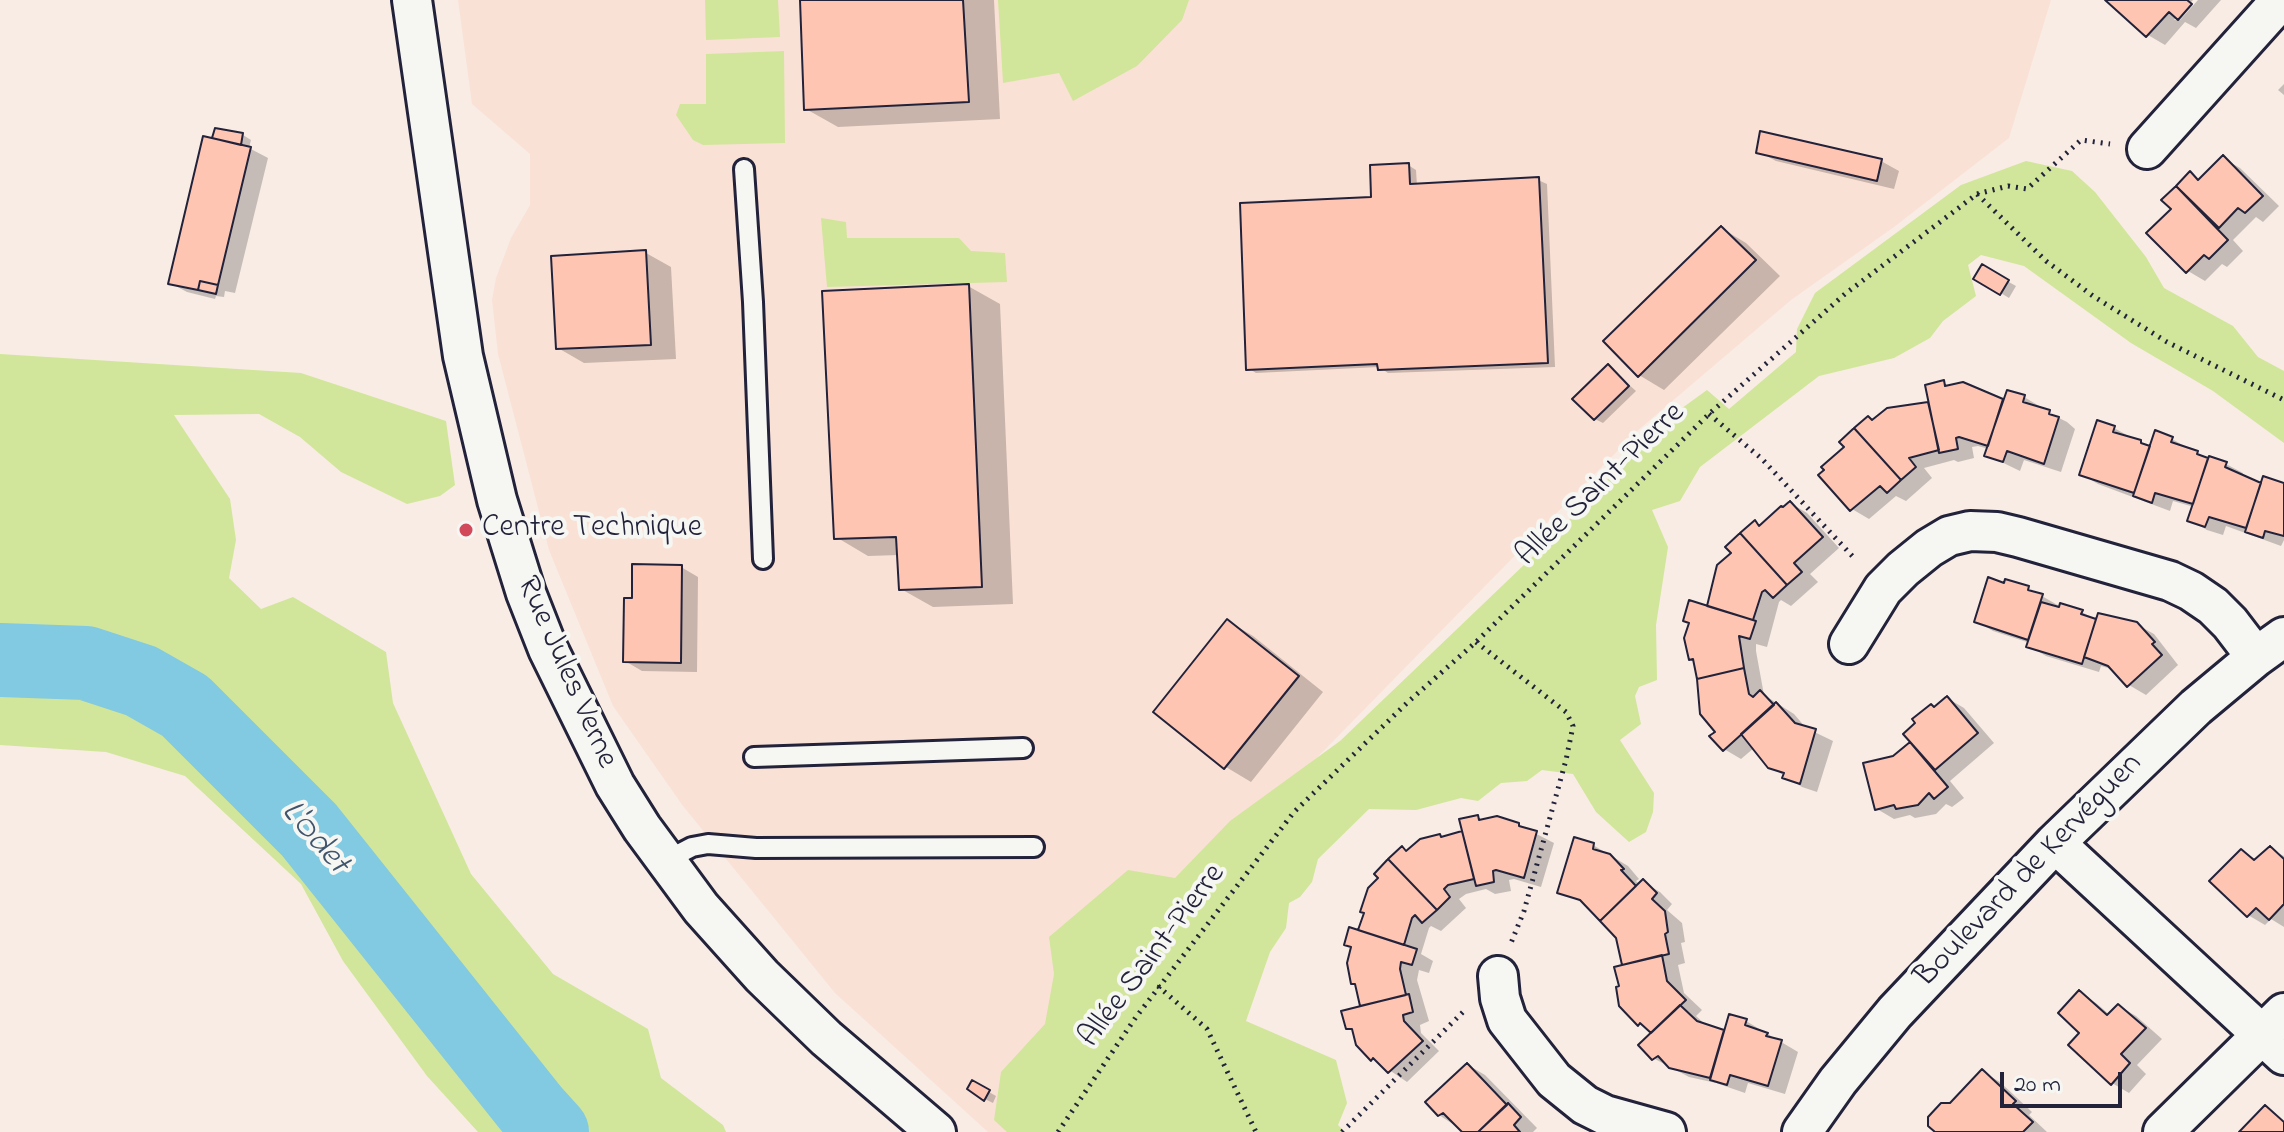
<!DOCTYPE html>
<html>
<head>
<meta charset="utf-8">
<style>
  body { margin:0 }
  #map { position:relative; width:2284px; height:1132px; overflow:hidden; background:#f8ece5; font-family:"Indie Flower",sans-serif }
  canvas { display:block }
  .scale { position:absolute; left:2000px; top:1072px; width:122px; height:36px; box-sizing:border-box; border:4px solid #22223b; border-top:0; padding-left:10px; font-size:24px; line-height:28px; white-space:nowrap; color:#22223b; -webkit-text-stroke:6px #f6f6f2; paint-order:stroke }
</style>
</head>
<body>
<div id="map">
<canvas width="2284" height="1132"></canvas>
<div class="scale">20 m</div>
</div>
<script>
const c = document.querySelector('canvas').getContext('2d');
c.lineJoin = 'round';
function fill(path, color) { c.fillStyle = color; c.fill(path, 'evenodd'); }
const shape = rows => new Path2D(rows.map(r => 'M' + r).join(''));
function stroke(path, color, width, dash) { c.strokeStyle = color; c.lineWidth = width; c.lineCap = dash ? 'butt' : 'round'; c.setLineDash(dash || []); c.stroke(path); }
function label(font, color, halo, rows, align = 'center') {
  c.font = font + ' "Indie Flower",sans-serif'; c.lineWidth = 8; c.setLineDash([]); c.textBaseline = 'middle'; c.strokeStyle = halo; c.fillStyle = color; for (const [text, x, y, turn = 0] of rows) {
    c.save(); c.translate(x, y); c.rotate((+turn || 0) * Math.PI / 180); c.textAlign = isNaN(turn) ? turn : align; if (halo) c.strokeText(text, 0, 0); c.fillText(text, 0, 0); c.restore();
  }
}
fill(shape([
  [458,0,2051,0,2009,138,1894,227,1791,300,1636,432,1300,775,1037,1132,988,1132,835,993,683,806,613,706,549,550,498,354,492,300,496,278,511,238,530,205,530,154,472,104]
]), '#fae1d6');
fill(shape([
  [705,0,778,0,780,37,706,40],
  [998,0,1189,0,1182,20,1137,66,1073,101,1059,73,1003,83],
  [784,51,785,143,703,145,693,140,676,115,680,104,706,104,706,54],
  [2026,161,2072,171,2095,192,2146,257,2164,288,2233,326,2258,357,2284,371,2284,443,2213,391,2131,343,2024,266,1981,255,1968,265,1976,296,1943,321,1930,338,1894,358,1819,376,1700,467,1680,501,1652,510,1668,547,1656,625,1657,680,1639,687,1635,696,1641,724,1620,740,1654,793,1653,812,1646,832,1629,842,1596,812,1573,774,1542,770,1527,781,1501,783,1478,801,1461,798,1416,810,1369,809,1318,859,1312,882,1300,897,1289,903,1286,928,1270,952,1246,1021,1336,1060,1347,1103,1338,1125,1345,1132,1007,1132,994,1120,1001,1072,1045,1024,1054,974,1049,937,1128,870,1175,878,1230,821,1340,741,1550,540,1660,424,1707,390,1729,409,1796,352,1797,329,1815,293,1961,185],
  [821,218,846,222,847,238,959,238,971,251,1005,253,1007,282,827,287],
  [0,354,301,373,446,421,455,485,440,496,407,504,341,472,300,437,259,414,174,415,230,499,236,540,229,578,261,609,293,597,386,652,393,703,471,874,553,974,648,1029,661,1078,723,1125,726,1132,478,1132,427,1076,343,961,301,884,185,776,106,752,0,745]
]), '#d1e69a');
fill(shape([
  [802,0,994,0,1000,119,838,127,806,109],
  [2108,0,2193,0,2174,20,2180,20,2198,0,2221,0,2196,28,2185,22,2165,45,2148,35],
  [2284,84,2284,95,2278,90],
  [216,130,243,135,251,140,249,148,268,158,235,293,225,291,224,297,216,296,215,299,187,292,170,283],
  [1759,152,1881,161,1899,171,1894,189,1776,161],
  [2223,158,2240,168,2279,206,2263,222,2256,217,2233,240,2243,251,2227,267,2222,264,2205,281,2188,271,2173,209,2164,200,2190,174,2201,180],
  [1408,165,1416,170,1417,186,1538,180,1547,184,1555,367,1388,373,1379,367,1256,373,1248,368,1373,199],
  [1721,228,1746,243,1780,276,1664,390,1639,375],
  [646,253,671,267,676,359,584,363,558,348],
  [1982,267,2016,286,2009,298,1976,278],
  [968,286,1000,304,1013,604,933,607,901,589,899,555,868,556,836,537],
  [1609,367,1636,391,1603,423,1595,419],
  [1944,383,1951,387,1963,384,2005,402,2024,397,2041,407,2041,409,2067,422,2075,429,2061,472,2024,460,2020,471,1987,455,1989,449,1978,446,1972,447,1974,458,1958,462,1954,460,1924,468,1932,478,1906,501,1896,496,1869,519,1852,509,1874,421,1887,410,1931,403],
  [2114,428,2151,448,2172,439,2208,459,2226,464,2243,473,2242,477,2262,486,2284,485,2284,540,2281,546,2226,526,2223,535,2207,530,2190,520,2194,507,2173,501,2170,511,2098,484,2081,474],
  [1790,503,1807,513,1839,548,1810,574,1818,582,1791,606,1781,600,1779,602,1767,647,1756,644,1756,651,1764,695,1794,714,1806,728,1833,741,1817,792,1802,787,1769,766,1754,748,1741,759,1724,749,1696,662,1690,658,1709,608,1734,554,1755,522,1762,526],
  [681,567,698,577,697,672,642,671,625,661,634,600],
  [2006,585,2028,588,2061,607,2082,612,2098,621,2136,624,2154,634,2178,665,2146,695,2129,685,2115,670,2101,666,2099,672,2046,656,2029,646,2030,643,1993,631,1976,621],
  [1228,621,1253,636,1323,692,1251,782,1226,767,1156,711],
  [1947,698,1964,708,1994,743,1950,781,1964,798,1952,807,1946,804,1936,814,1915,818,1910,815,1894,819,1877,809,1894,757,1913,742,1935,709],
  [1478,817,1484,821,1519,825,1554,843,1541,887,1514,879,1509,880,1511,891,1495,894,1486,889,1466,894,1459,899,1466,908,1441,931,1431,926,1429,928,1421,954,1433,961,1429,973,1419,970,1417,980,1429,1021,1420,1025,1421,1033,1439,1051,1407,1082,1373,1059,1358,1044,1355,1032,1348,1028,1363,1007,1358,986,1353,983,1360,933,1408,852,1440,836,1445,838,1465,833],
  [1593,845,1628,866,1639,879,1636,881,1640,885,1643,882,1660,892,1672,904,1667,910,1682,923,1685,942,1681,943,1685,963,1678,965,1684,993,1702,1010,1696,1016,1707,1026,1726,1032,1746,1021,1798,1052,1785,1094,1748,1083,1745,1093,1716,1083,1689,1077,1653,1058,1654,1033,1639,1024,1621,987,1624,966,1618,937,1588,905,1560,892],
  [2270,849,2284,856,2284,927,2271,919,2265,925,2248,915,2242,851,2257,860],
  [2079,993,2096,1003,2110,1015,2119,1006,2136,1016,2162,1039,2137,1065,2146,1074,2129,1093,2112,1083,2082,1033],
  [1468,1065,1485,1075,1537,1128,1533,1132,1465,1132,1439,1115],
  [1983,1072,2000,1082,2032,1112,2029,1115,2047,1132,1938,1132,1951,1105],
  [973,1083,996,1096,993,1103,985,1099]
]), '#0003');
stroke(shape([
  [0,660,86,663,141,681,185,706,309,830,533,1111,552,1132]
]), '#82c9e2', 74);
const building = shape([
  [800,0,963,0,969,102,804,110,800,0],
  [2105,0,2187,0,2192,4,2178,20,2169,12,2146,37,2105,0],
  [215,128,243,133,241,145,212,138,215,128],
  [1760,131,1882,159,1877,181,1756,153,1760,131],
  [203,136,251,147,218,285,200,281,198,290,168,284,203,136],
  [2223,155,2263,196,2245,213,2238,208,2219,228,2176,186,2190,171,2198,180,2223,155],
  [1409,163,1410,184,1539,177,1548,363,1378,370,1377,364,1246,370,1240,203,1371,197,1370,165,1409,163],
  [2176,186,2228,240,2209,259,2204,255,2186,273,2146,233,2171,209,2161,200,2176,186],
  [1721,226,1756,260,1638,377,1603,341,1721,226],
  [646,250,651,345,556,349,551,256,646,250],
  [1982,264,2009,280,2000,295,1973,279,1982,264],
  [200,281,218,285,216,294,198,290,200,281],
  [969,284,982,587,899,590,896,537,834,539,822,291,969,284],
  [1608,364,1629,386,1594,420,1572,399,1608,364],
  [1944,380,1945,386,1963,382,2003,399,1988,446,1959,437,1956,438,1958,449,1939,453,1925,385,1944,380],
  [2007,390,2025,395,2023,402,2050,410,2049,414,2059,417,2044,464,2007,451,2003,462,1984,456,2007,390],
  [1928,402,1939,450,1909,458,1916,467,1901,480,1854,428,1868,416,1872,420,1887,408,1928,402],
  [2097,420,2115,426,2113,432,2141,440,2141,443,2150,446,2134,493,2079,475,2097,420],
  [1854,428,1901,480,1887,493,1880,486,1850,511,1818,475,1824,470,1821,467,1844,447,1839,442,1854,428],
  [2155,430,2173,437,2171,442,2198,451,2197,454,2208,458,2193,504,2155,493,2152,503,2133,496,2155,430],
  [2209,456,2227,462,2225,467,2261,483,2246,528,2209,517,2205,527,2187,521,2209,456],
  [2263,476,2284,483,2284,536,2265,531,2263,538,2245,532,2263,476],
  [1790,501,1823,537,1794,563,1802,572,1787,585,1740,533,1755,520,1759,526,1781,506,1783,507,1790,501],
  [1740,533,1787,585,1773,598,1765,590,1762,592,1753,620,1707,606,1717,565,1731,553,1725,547,1740,533],
  [632,564,682,565,681,663,623,662,624,598,632,598,632,564],
  [1988,577,2004,583,2005,579,2029,586,2028,590,2043,594,2028,640,1974,622,1988,577],
  [1689,600,1756,621,1750,639,1739,636,1744,668,1697,679,1693,659,1689,660,1684,638,1689,623,1683,621,1689,600],
  [2041,602,2059,607,2060,603,2083,610,2081,614,2096,619,2082,664,2026,647,2041,602],
  [2098,613,2137,622,2155,642,2152,644,2162,655,2127,687,2108,666,2084,657,2098,613],
  [1227,619,1299,676,1224,769,1153,712,1227,619],
  [1744,668,1749,694,1753,697,1760,690,1774,705,1723,751,1709,736,1715,732,1700,714,1697,679,1744,668],
  [1947,696,1978,733,1935,770,1903,734,1915,723,1912,719,1931,704,1934,707,1947,696],
  [1776,702,1795,723,1816,729,1800,784,1782,778,1784,773,1768,768,1741,734,1776,702],
  [1910,742,1948,787,1934,799,1929,793,1918,805,1896,809,1894,805,1875,810,1863,763,1893,756,1910,742],
  [1478,815,1479,820,1497,816,1519,823,1519,826,1537,831,1524,878,1496,870,1493,871,1494,882,1476,886,1459,819,1478,815],
  [1462,831,1474,879,1448,885,1444,889,1450,897,1437,910,1388,859,1402,846,1406,851,1420,839,1440,834,1441,837,1462,831],
  [1574,837,1594,843,1593,849,1610,854,1624,869,1621,870,1636,886,1600,921,1580,900,1557,893,1574,837],
  [2270,846,2284,859,2284,904,2269,920,2256,908,2247,917,2209,881,2241,849,2254,860,2270,846],
  [1388,859,1437,910,1422,923,1415,915,1412,918,1404,945,1358,930,1364,913,1360,912,1368,888,1378,878,1374,874,1388,859],
  [1643,879,1657,893,1652,899,1665,911,1668,932,1665,934,1669,954,1622,965,1616,938,1600,921,1643,879],
  [1349,927,1417,949,1412,965,1401,962,1400,969,1406,995,1360,1006,1355,984,1351,984,1347,963,1351,947,1344,945,1349,927],
  [1662,955,1667,981,1686,1000,1651,1033,1640,1023,1638,1026,1619,1006,1616,987,1619,986,1614,967,1662,955],
  [2079,990,2107,1015,2118,1004,2146,1028,2121,1054,2130,1063,2111,1085,2068,1045,2079,1033,2058,1013,2079,990],
  [1409,994,1413,1012,1403,1015,1404,1021,1423,1041,1388,1073,1373,1058,1371,1061,1356,1045,1352,1029,1346,1029,1341,1011,1409,994],
  [1680,1005,1697,1021,1724,1030,1710,1078,1669,1068,1658,1056,1652,1060,1638,1045,1680,1005],
  [1729,1014,1747,1019,1745,1025,1768,1033,1766,1036,1782,1040,1768,1086,1730,1075,1727,1085,1710,1080,1729,1014],
  [1467,1063,1507,1105,1478,1132,1462,1132,1443,1113,1438,1116,1425,1102,1467,1063],
  [1982,1069,2016,1101,2013,1104,2033,1122,2023,1132,1935,1132,1928,1126,1928,1117,1941,1103,1950,1103,1982,1069],
  [972,1080,990,1090,984,1101,967,1089,972,1080],
  [1508,1103,1521,1117,1514,1125,1520,1132,1478,1132,1508,1103],
  [2265,1105,2284,1122,2284,1132,2239,1132,2265,1105]
]);
fill(building, '#fec6b2');
stroke(building, '#22223b', 2);
const lane = shape([
  [744,169,753,302,763,559],
  [754,757,1023,748],
  [665,861,692,847,708,844,756,848,1034,847]
]);
const street = shape([
  [412,0,463,356,497,500,526,593,548,649,615,785,642,828,701,908,762,976,826,1038,936,1132],
  [2147,149,2281,0],
  [1849,644,1883,589,1903,569,1929,548,1949,536,1970,531,1997,532,2018,537,2170,581,2191,591,2213,606,2230,623,2256,657],
  [2055,843,2284,1055],
  [1498,976,1500,998,1507,1020,1554,1080,1585,1105,1605,1115,1666,1132],
  [1802,1132,1838,1081,1895,1012,2055,843,2196,707,2256,657,2284,637],
  [2163,1132,2284,1013]
]);
stroke(lane, '#22223b', 24);
stroke(street, '#22223b', 44);
stroke(shape([
  [1977,194,2008,186,2027,189,2081,140,2110,144],
  [1709,414,1762,459,1855,559],
  [1476,642,1566,712,1573,726,1566,760,1524,911,1511,943],
  [1158,986,1207,1029,1256,1132],
  [1058,1132,1136,1017,1294,812,1408,702,1476,642,1709,414,1845,294,1977,194,2046,261,2093,296,2167,342,2284,400],
  [1342,1132,1463,1012]
]), '#22223b', 5, [2, 6]);
stroke(lane, '#f6f6f2', 18);
stroke(street, '#f6f6f2', 38);
for (const [x, y, r, color] of [
  [466,530,8,"#d1495b"]
]) { const dot = new Path2D(); dot.arc(x, y, r, 0, 2 * Math.PI); c.fillStyle = color; c.fill(dot); stroke(dot, '#f6f6f2', 3); }
label('32px', '#22223b', '#f6f6f2', [
  ["Allée Saint-Pierre",1602,486,-44],
  ["Rue Jules Verne",565,673,66],
  ["Boulevard de Kervéguen",2030,872,-46],
  ["Allée Saint-Pierre",1154,957,-53]
]);
label('32px', '#22223b', '#f6f6f2', [
  ["Centre Technique",482,530]
], 'left');
label('italic 34px', '#3f546d', '#f6f6f2', [
  ["L'Odet",313,839,49]
]);
</script>
</body>
</html>
